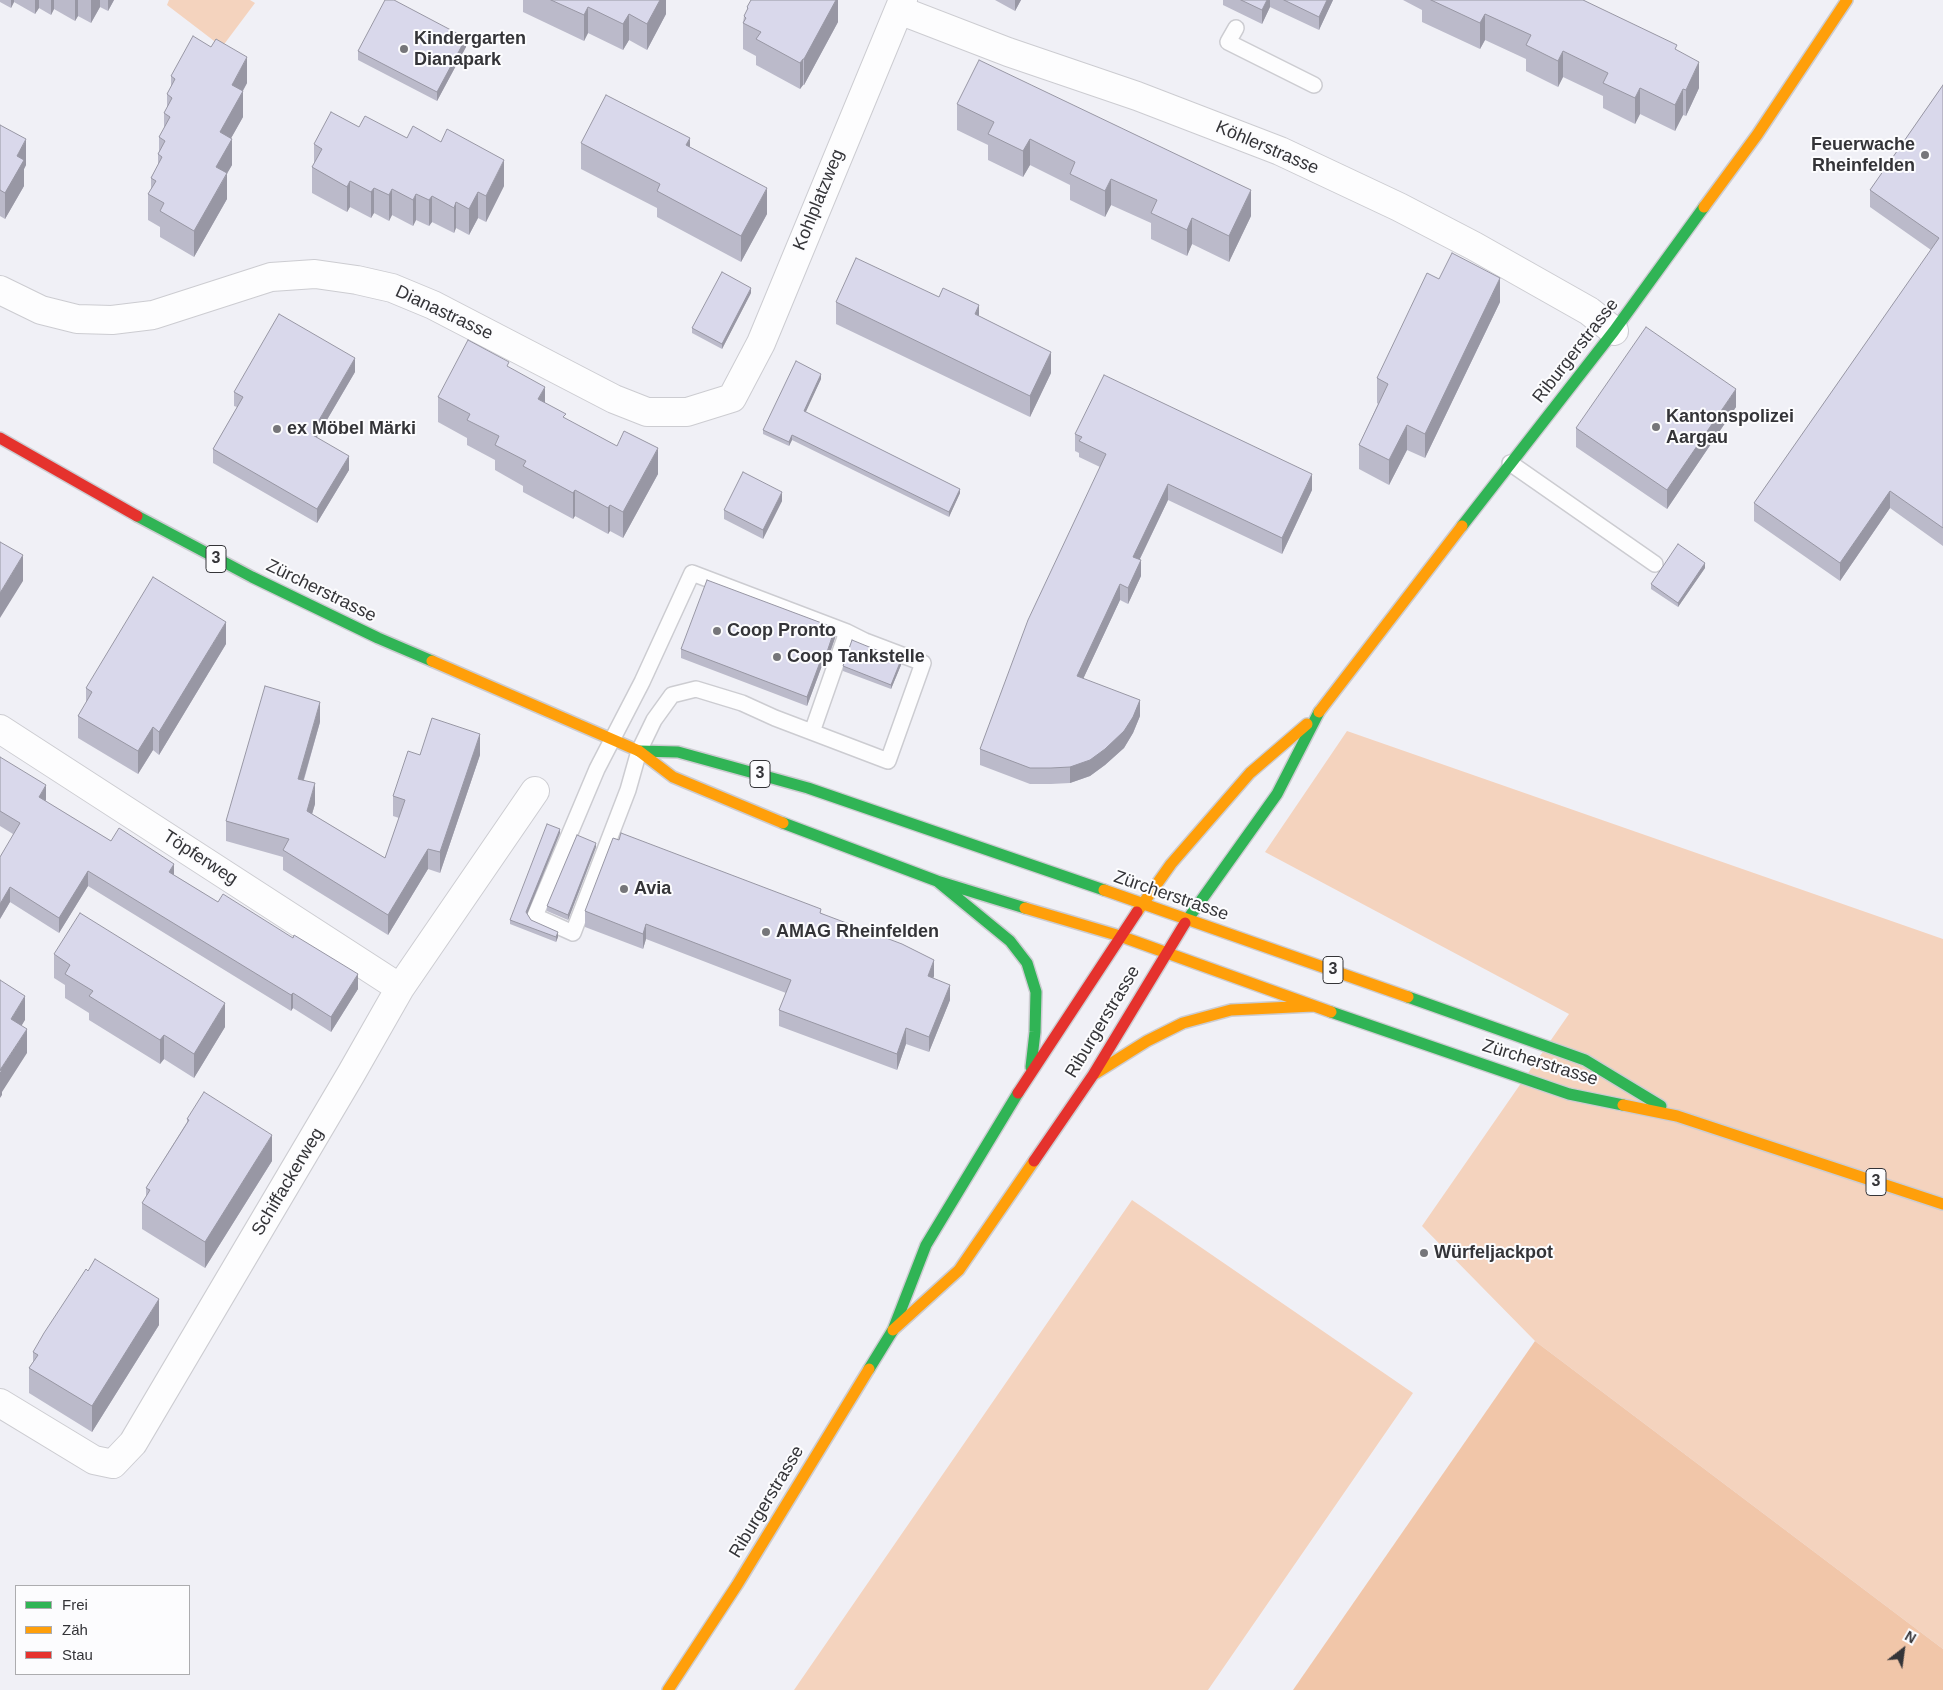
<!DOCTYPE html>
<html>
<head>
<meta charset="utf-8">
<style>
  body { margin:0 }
  #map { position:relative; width:1943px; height:1690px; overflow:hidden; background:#f0f0f6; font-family:Arial,sans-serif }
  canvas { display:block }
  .legend { position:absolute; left:15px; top:1585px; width:175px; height:90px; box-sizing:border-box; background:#fcfcfe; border:1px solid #acacaf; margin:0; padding:6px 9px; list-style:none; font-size:15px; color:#343438 }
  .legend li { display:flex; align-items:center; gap:10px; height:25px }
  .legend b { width:25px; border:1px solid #acacaf }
  .north { position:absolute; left:1878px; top:1625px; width:50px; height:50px; -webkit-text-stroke:4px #fcfcfe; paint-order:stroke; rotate:30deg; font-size:14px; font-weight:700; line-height:20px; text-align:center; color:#343438 }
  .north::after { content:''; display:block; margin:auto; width:18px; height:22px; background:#343438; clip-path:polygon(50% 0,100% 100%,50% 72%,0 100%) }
</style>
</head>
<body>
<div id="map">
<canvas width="1943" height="1690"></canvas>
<ul class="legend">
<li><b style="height:6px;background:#30b455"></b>Frei</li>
<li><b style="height:6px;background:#ff9f0a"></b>Zäh</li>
<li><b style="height:6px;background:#e5322d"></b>Stau</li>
</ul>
<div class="north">N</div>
</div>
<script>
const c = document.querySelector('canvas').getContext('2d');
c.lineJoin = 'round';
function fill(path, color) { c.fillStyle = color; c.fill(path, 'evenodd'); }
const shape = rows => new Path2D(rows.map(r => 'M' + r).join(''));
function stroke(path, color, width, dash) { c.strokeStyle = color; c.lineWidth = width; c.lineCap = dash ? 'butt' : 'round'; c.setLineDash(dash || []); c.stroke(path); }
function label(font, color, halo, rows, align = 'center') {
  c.font = font + ' Arial,sans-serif'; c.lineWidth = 4; c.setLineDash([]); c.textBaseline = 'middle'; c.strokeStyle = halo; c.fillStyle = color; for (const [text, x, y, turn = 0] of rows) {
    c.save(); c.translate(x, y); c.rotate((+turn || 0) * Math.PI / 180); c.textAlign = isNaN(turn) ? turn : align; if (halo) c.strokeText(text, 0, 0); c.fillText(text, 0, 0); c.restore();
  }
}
fill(shape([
  [169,0,250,0,255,3,222,47,167,5],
  [1347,731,1943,939,1943,1649,1535,1341,1422,1226,1569,1014,1265,852],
  [1132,1200,1413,1393,1208,1690,794,1690]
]), '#f4d3be');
fill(shape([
  [1535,1341,1943,1649,1943,1690,1293,1690]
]), '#f1c6a9');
const lane = shape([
  [1236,28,1228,42,1314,85],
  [1510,463,1655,564],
  [692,573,847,632,865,641,923,663,888,761,775,718,742,703,696,689,672,695,654,720,639,751,628,790,573,933,535,916,597,769,642,682,692,573],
  [812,732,847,632]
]);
const street = shape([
  [899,10,1008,52,1137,96,1280,151,1399,207,1474,246,1589,311,1614,331],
  [0,290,41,310,77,319,112,320,153,315,271,277,315,274,357,280,392,288,433,305,614,399,647,412,687,412,732,398,761,343,903,0],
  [0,729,400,988],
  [0,1403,94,1460,113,1464,133,1443,351,1074,400,988,535,791]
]);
const fast = shape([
  [137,516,252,577,378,638,432,661],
  [1462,526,1614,331,1704,207],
  [639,751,678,752,808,788,1104,890],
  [783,823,937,881,1025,908],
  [937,881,1010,941,1027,963,1036,992,1035,1032,1031,1067],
  [1185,923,1277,794,1319,712],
  [1408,997,1585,1060,1661,1106],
  [1331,1012,1569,1094,1623,1105],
  [869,1369,893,1330,926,1245,1018,1093]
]);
const slow = shape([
  [1704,207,1757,135,1847,0],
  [432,661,639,751,673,777,783,823],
  [1319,712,1462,526],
  [1104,890,1408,997],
  [1025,908,1120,936,1331,1012],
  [1137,912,1171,864,1250,773,1307,724],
  [1096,1073,1147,1041,1183,1023,1231,1010,1313,1006],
  [1623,1105,1677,1116,1943,1204],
  [893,1330,959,1270,1034,1161],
  [668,1690,737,1585,869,1369]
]);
const jam = shape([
  [0,438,137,516],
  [1018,1093,1137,912],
  [1034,1161,1093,1075,1185,923]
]);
stroke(lane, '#ccccd1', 18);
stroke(street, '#ccccd1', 30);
stroke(fast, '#ccccd1', 14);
stroke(slow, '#ccccd1', 14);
stroke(jam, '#ccccd1', 14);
stroke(lane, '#fdfdfe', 15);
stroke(street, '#fdfdfe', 28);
stroke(fast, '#30b455', 11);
stroke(slow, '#ff9f0a', 11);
stroke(jam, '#e5322d', 11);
fill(shape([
  [0,0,114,0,108,11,100,7,91,23,78,16,75,21,54,9,51,15,39,8,35,14,14,2,11,8,0,2],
  [523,0,666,0,666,14,647,50,629,40,623,50,588,33,584,41,523,12],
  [838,0,838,22,804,85,803,85,800,89,756,65,756,56,743,49,743,23,744,16,747,11,747,7],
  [995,0,1021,0,1015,11],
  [1223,0,1333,0,1319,30,1270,7,1262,24,1223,5],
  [1403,0,1583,0,1677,51,1699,88,1686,116,1683,115,1675,131,1640,114,1635,124,1603,108,1603,96,1563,77,1558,87,1526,71,1526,59,1485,40,1480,49,1422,22,1422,10],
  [466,47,437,101,358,60,358,51],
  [171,76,247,83,243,91,243,117,231,138,232,165,227,173,227,199,194,257,160,237,160,227,148,220,148,194,151,190,151,178,158,165,158,154,159,152,159,137,164,128,164,113,167,108,167,94,171,88],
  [1943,85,1943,546,1890,508,1840,581,1754,521,1754,503,1931,250,1870,207,1870,190],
  [957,104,1251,216,1229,262,1192,244,1187,256,1151,239,1151,223,1111,205,1105,217,1070,200,1070,185,1030,165,1023,177,988,160,988,145,957,130],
  [0,125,26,165,24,169,24,186,5,219,0,216],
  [359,127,407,138,504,186,486,222,478,218,469,235,456,228,454,233,432,222,429,226,416,220,413,226,392,215,389,221,374,213,371,218,350,207,347,212,312,193,312,167,314,164,314,144],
  [581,143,690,147,767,214,741,262,657,217,657,208,581,169],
  [1439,279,1500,302,1425,458,1407,450,1389,485,1359,469,1359,445,1378,404,1377,403,1377,378],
  [751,293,722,349,692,333,692,328],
  [836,302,979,316,1051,373,1030,417,836,324],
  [509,368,545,403,566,419,658,474,623,538,610,531,608,534,575,516,573,519,523,492,523,486,495,470,495,460,467,445,467,438,438,422,438,397],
  [355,372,317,437,349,470,317,523,213,463,213,449,237,407,234,406,234,392],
  [821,379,805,412,960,493,949,517,792,440,789,446,763,434,763,430],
  [1736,407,1667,509,1576,447,1576,428],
  [1075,434,1312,490,1282,554,1168,500,1140,559,1141,576,1128,604,1120,600,1083,679,1140,716,1133,733,1124,748,1105,765,1090,776,1070,783,1051,784,1030,784,980,765,980,749,1100,467,1079,457,1079,453,1075,451],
  [782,501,763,539,724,519,724,510],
  [1705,568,1678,607,1651,589,1651,584],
  [835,638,826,664,823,663,807,706,681,658,681,649],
  [226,644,159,755,153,750,138,774,78,738,78,716,86,703,86,688],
  [901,665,891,689,843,671,843,666],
  [320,722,304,780,315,804,312,814,385,858,399,818,393,816,393,796,420,755,480,755,440,873,428,869,388,935,283,870,283,857,226,841,226,821],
  [0,757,46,800,45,801,111,841,174,875,358,989,331,1032,293,1008,291,1011,88,886,59,933,10,902,0,919,13,834,0,826],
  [560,833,527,914,531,920,558,937,556,942,510,924,510,920],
  [596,847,568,920,547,911,547,906],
  [585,911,821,913,934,976,933,978,950,1000,929,1052,906,1044,897,1070,779,1026,779,1010,786,993,646,939,643,949,585,927],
  [54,954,225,1027,194,1078,164,1059,160,1064,89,1020,89,1013,65,998,65,985,54,978],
  [187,1119,272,1161,205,1268,142,1229,142,1203,146,1197,146,1188,187,1122],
  [88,1271,159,1325,92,1432,29,1393,29,1368,33,1362,33,1352]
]), '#bbbaca');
fill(shape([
  [11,0,14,0,14,2,11,8],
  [35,0,39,0,39,8,35,14],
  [51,0,54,0,54,9,51,15],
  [75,0,78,0,78,16,75,21],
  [91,0,100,0,100,7,91,23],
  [108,0,114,0,108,11],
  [660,0,666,0,666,14,647,50,647,24],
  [836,0,838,0,838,22,804,85,804,59],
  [1015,0,1021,0,1015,11],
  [1267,0,1270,0,1270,7,1262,24,1262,10],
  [1327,0,1333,0,1319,30,1319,17],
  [588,7,588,33,584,41,584,15],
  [629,14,629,40,623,50,623,24],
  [1485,14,1485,40,1480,49,1480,23],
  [466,38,466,47,437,101,437,92],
  [1563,51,1563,77,1558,87,1558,61],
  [247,57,247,83,232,110,232,85],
  [803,59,803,85,800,89,800,63],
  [1699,62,1699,88,1686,116,1686,90],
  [1640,88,1640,114,1635,124,1635,98],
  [1683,89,1683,115,1675,131,1675,105],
  [243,91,243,117,220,158,220,132],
  [690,138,690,164,686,145],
  [26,139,26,165,24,169,24,186,5,219,5,193,17,156],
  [232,139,232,165,216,193,216,167],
  [1030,139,1030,165,1023,177,1023,151],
  [504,160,504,186,486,222,486,196],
  [227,173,227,199,194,257,194,231],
  [1111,179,1111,205,1105,217,1105,191],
  [350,181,350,207,347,212,347,187],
  [374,188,374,213,371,218,371,192],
  [767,188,767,214,741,262,741,236],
  [392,189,392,215,389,221,389,195],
  [1251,190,1251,216,1229,262,1229,236],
  [478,192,478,218,469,235,469,209],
  [416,194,416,220,413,226,413,200],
  [432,196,432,222,429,226,429,200],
  [456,202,456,228,454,233,454,208],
  [1192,218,1192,244,1187,256,1187,230],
  [1500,278,1500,302,1425,458,1425,434],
  [751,288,751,293,722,349,722,344],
  [979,305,979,326,975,314],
  [1051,352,1051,373,1030,417,1030,396],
  [355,358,355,372,311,447,311,434],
  [821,374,821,379,804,416,804,411],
  [545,387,545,413,538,399],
  [1736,389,1736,407,1667,509,1667,490],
  [1407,425,1407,450,1389,485,1389,460],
  [792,435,792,440,789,446,789,442],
  [658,448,658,474,623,538,623,512],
  [349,456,349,470,317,523,317,509],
  [1312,474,1312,490,1282,554,1282,538],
  [1168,484,1168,500,1133,573,1133,557],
  [960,489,960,493,949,517,949,512],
  [575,490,575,516,573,519,573,493],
  [1890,491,1890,508,1840,581,1840,563],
  [782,492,782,501,763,539,763,530],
  [610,505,610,531,608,534,608,508],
  [23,555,23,581,0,618,0,593],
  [1141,560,1141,576,1128,604,1128,588],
  [1705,563,1705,568,1678,607,1678,603],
  [1120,584,1120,600,1077,692,1077,676],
  [226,622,226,644,159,755,159,732],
  [835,628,835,638,826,664,826,655],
  [823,654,823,663,807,706,807,697],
  [901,660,901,665,891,689,891,685],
  [1140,700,1140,716,1133,733,1124,748,1105,765,1090,776,1070,783,1070,767],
  [320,702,320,722,298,799,298,779],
  [153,727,153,750,138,774,138,751],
  [480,734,480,755,440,873,440,852],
  [315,783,315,804,307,831,307,811],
  [46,785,46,800,39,812,39,797],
  [560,829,560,833,526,917,526,912],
  [596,843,596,847,568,920,568,915],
  [428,849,428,869,388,935,388,915],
  [174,864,174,879,169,872],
  [88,871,88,886,59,933,59,918],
  [10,887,10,902,0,919,0,904],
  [646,924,646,939,643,949,643,934],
  [558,932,558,937,556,942,556,937],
  [934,960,934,976,928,992,928,976],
  [358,974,358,989,331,1032,331,1017],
  [950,985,950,1000,929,1052,929,1037],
  [293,993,293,1008,291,1011,291,995],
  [25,996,25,1020,11,1043,11,1019],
  [225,1003,225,1027,194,1078,194,1054],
  [906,1028,906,1044,897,1070,897,1054],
  [27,1029,27,1053,2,1092,2,1095,0,1098,0,1070],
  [164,1035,164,1059,160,1064,160,1040],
  [272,1135,272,1161,205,1268,205,1242],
  [159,1299,159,1325,92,1432,92,1406]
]), '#9897a4');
const building = shape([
  [385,0,394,0,466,38,437,92,358,51,385,0],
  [551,0,660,0,647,24,629,14,623,24,588,7,584,15,551,0],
  [751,0,836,0,804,59,803,59,800,63,756,39,761,32,743,23,746,18,744,16,748,8,747,7,751,0],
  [1241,0,1267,0,1262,10,1241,0],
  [1284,0,1327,0,1319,17,1284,0],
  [1431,0,1583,0,1677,45,1675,49,1699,62,1686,90,1683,89,1675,105,1640,88,1635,98,1603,83,1608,73,1563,51,1558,61,1526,45,1531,35,1485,14,1480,23,1431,0],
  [193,36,211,47,216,39,247,57,232,85,243,91,220,132,232,139,216,167,227,173,194,231,160,211,164,203,148,194,156,181,151,178,162,157,158,154,165,141,159,137,170,117,164,113,172,98,167,94,175,79,171,76,193,36],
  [979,60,1251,190,1229,236,1192,218,1187,230,1151,213,1157,200,1111,179,1105,191,1070,174,1075,162,1030,139,1023,151,988,134,994,122,957,104,979,60],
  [1943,85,1943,528,1890,491,1840,563,1754,503,1939,238,1870,190,1943,85],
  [606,95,690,138,686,145,767,188,741,236,657,191,660,184,581,143,606,95],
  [331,112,359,127,365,116,407,138,413,126,441,142,447,129,504,160,486,196,478,192,469,209,456,202,454,208,432,196,429,200,416,194,413,200,392,189,389,195,374,188,371,192,350,181,347,187,312,167,322,149,314,144,331,112],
  [0,125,26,139,17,156,24,160,5,193,0,190,0,125],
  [1452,253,1500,278,1425,434,1407,425,1389,460,1359,445,1388,384,1377,378,1427,273,1439,279,1452,253],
  [856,258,939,297,943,288,979,305,975,314,1051,352,1030,396,836,302,856,258],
  [722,272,751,288,722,344,692,328,722,272],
  [279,314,355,358,311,434,349,456,317,509,213,449,243,397,234,392,279,314],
  [1646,327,1736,389,1667,490,1576,428,1646,327],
  [468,340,509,362,507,366,545,387,538,399,566,414,563,417,617,446,624,431,658,448,623,512,610,505,608,508,575,490,573,493,523,466,526,461,495,445,499,436,467,420,470,414,438,397,468,340],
  [796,361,821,374,804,411,960,489,949,512,792,435,789,442,763,430,796,361],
  [1104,375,1312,474,1282,538,1168,484,1133,557,1141,560,1128,588,1120,584,1077,676,1140,700,1133,717,1124,731,1105,749,1090,760,1070,767,1051,768,1030,768,980,749,1028,620,1106,454,1079,441,1082,437,1075,434,1104,375],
  [743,472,782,492,763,530,724,510,743,472],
  [0,542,23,555,0,593,0,542],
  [1678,544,1705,563,1678,603,1651,584,1678,544],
  [153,577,226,622,159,732,153,727,138,751,78,716,92,692,86,688,153,577],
  [707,580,835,628,826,655,823,654,807,697,681,649,707,580],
  [852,640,901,660,891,685,843,666,852,640],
  [265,686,320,702,298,779,315,783,307,811,385,858,405,800,393,796,408,751,420,755,432,718,480,734,440,852,428,849,388,915,283,850,289,839,226,821,265,686],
  [0,757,46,785,39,797,111,841,119,828,174,864,169,872,218,902,223,894,293,938,294,935,358,974,331,1017,293,993,291,995,88,871,59,918,10,887,0,904,0,857,20,823,0,811,0,757],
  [547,824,560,829,526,912,531,920,558,932,556,937,510,920,547,824],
  [621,833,821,909,820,913,902,944,934,960,928,976,950,985,929,1037,906,1028,897,1054,779,1010,791,980,646,924,643,934,585,911,613,838,619,840,621,833],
  [577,835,596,843,568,915,547,906,577,835],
  [80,913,225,1003,194,1054,164,1035,160,1040,89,996,93,991,65,974,70,965,54,954,80,913],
  [0,980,25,996,11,1019,27,1029,0,1070,2,1071,0,1073,0,980],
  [204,1092,272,1135,205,1242,142,1203,150,1190,146,1188,189,1120,187,1119,204,1092],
  [95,1259,159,1299,92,1406,29,1368,38,1355,33,1352,44,1333,86,1269,88,1271,95,1259]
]);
fill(building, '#d9d8eb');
stroke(building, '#9897a4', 1);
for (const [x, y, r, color] of [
  [404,49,5,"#76767a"],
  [1925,155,5,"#76767a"],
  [1656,427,5,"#76767a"],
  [277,429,5,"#76767a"],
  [717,631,5,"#76767a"],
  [777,657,5,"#76767a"],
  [624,889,5,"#76767a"],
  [766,932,5,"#76767a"],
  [1424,1253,5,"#76767a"]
]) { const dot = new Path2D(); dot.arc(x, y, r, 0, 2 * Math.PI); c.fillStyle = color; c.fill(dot); stroke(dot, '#fcfcfe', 2); }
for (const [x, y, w] of [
  [216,559,20],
  [760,774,20],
  [1333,970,20],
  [1876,1182,20]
]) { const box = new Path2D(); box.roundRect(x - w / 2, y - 13.5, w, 27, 4); c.fillStyle = '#fcfcfe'; c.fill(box); stroke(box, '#343438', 1); }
label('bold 16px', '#343438', null, [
  ["3",216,559],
  ["3",760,774],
  ["3",1333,970],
  ["3",1876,1182]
]);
label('bold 18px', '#343438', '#fcfcfe', [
  ["Kindergarten",414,39],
  ["Dianapark",414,60],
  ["Feuerwache",1915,145,"right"],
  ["Rheinfelden",1915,166,"right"],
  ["Kantonspolizei",1666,417],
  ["Aargau",1666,438],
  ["ex Möbel Märki",287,429],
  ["Coop Pronto",727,631],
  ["Coop Tankstelle",787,657],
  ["Avia",634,889],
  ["AMAG Rheinfelden",776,932],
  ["Würfeljackpot",1434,1253]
], 'left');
label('18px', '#343438', '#fcfcfe', [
  ["Köhlerstrasse",1267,148,23],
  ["Kohlplatzweg",819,200,-68],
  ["Dianastrasse",444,313,25],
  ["Riburgerstrasse",1576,351,-52],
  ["Zürcherstrasse",321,591,26],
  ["Töpferweg",200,858,33],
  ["Zürcherstrasse",1171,896,19],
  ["Riburgerstrasse",1103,1022,-59],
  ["Zürcherstrasse",1540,1063,17],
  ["Schiffackerweg",288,1182,-59],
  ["Riburgerstrasse",767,1502,-59]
]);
</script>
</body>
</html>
